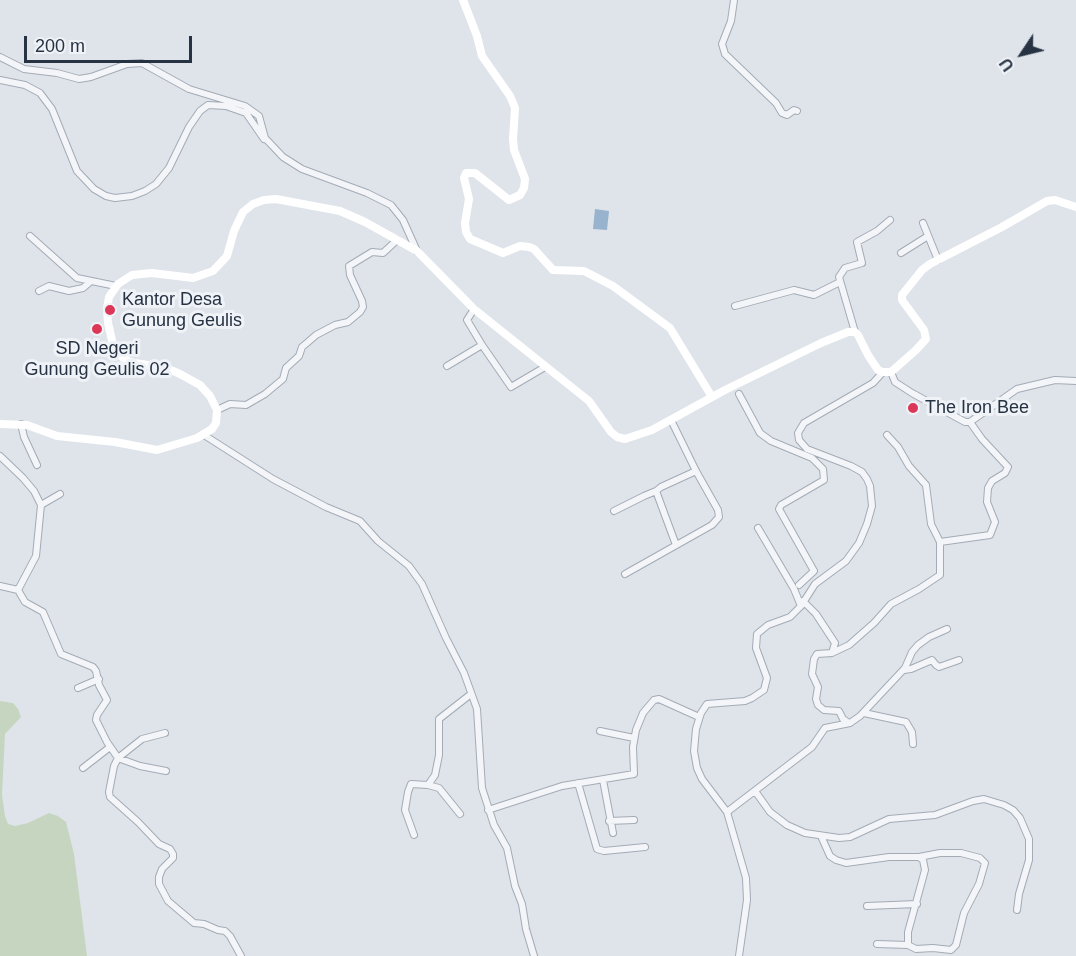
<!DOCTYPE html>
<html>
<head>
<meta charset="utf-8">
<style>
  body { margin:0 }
  #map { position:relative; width:1076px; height:956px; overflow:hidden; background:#dfe4ea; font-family:Helvetica,sans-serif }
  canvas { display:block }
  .north { position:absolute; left:992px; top:24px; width:60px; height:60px; -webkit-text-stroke:4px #eff3f7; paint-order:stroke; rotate:235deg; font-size:16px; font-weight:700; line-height:24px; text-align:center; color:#273243 }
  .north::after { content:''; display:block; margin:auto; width:21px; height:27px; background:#273243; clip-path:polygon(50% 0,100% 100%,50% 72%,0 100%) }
  .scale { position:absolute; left:24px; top:36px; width:168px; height:27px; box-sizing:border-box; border:3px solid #273243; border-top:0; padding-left:8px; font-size:18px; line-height:21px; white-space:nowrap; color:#273243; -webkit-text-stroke:4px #eff3f7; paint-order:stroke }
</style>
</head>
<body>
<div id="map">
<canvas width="1076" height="956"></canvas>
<div class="north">U</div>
<div class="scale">200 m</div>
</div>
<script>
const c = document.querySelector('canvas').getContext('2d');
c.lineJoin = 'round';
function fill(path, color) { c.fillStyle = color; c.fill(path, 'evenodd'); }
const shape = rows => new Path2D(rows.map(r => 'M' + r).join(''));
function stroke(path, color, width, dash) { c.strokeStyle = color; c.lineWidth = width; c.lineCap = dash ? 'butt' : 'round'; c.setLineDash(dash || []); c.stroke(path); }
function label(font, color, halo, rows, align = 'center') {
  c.font = font + ' Helvetica,sans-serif'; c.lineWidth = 6; c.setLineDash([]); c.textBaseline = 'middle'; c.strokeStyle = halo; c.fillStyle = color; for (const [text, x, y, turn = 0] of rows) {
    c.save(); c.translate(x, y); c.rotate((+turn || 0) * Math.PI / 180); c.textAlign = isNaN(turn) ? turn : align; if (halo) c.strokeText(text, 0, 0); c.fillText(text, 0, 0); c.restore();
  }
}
fill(shape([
  [0,701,13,703,18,709,21,717,5,734,2,795,5,816,8,824,15,826,28,823,49,813,58,816,66,822,74,854,87,956,0,956]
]), '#c6d5c0');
fill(shape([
  [595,209,609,211,607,230,593,229]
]), '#97b3cd');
const street = shape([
  [734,0,731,21,722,44,725,54,776,103,782,113,787,115,794,110,797,111],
  [0,57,24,69,57,73,79,79,91,77,127,64,142,63,189,89,245,106,259,116,265,138,283,157,302,169,367,193,391,205,403,220,417,251],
  [0,80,25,85,40,93,52,109,77,171,94,189,106,196,115,198,132,196,145,191,156,184,169,168,189,127,200,111,208,105,226,106,246,113,264,139],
  [923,223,938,260],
  [30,236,77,278,116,286],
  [901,253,928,236],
  [39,291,49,286,69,291,83,288,90,282],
  [735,306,794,290,814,295,840,282],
  [474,309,467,320,482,345,511,387,545,367],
  [855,332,839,277,845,268,862,263,857,242,877,231,890,220],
  [447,366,482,345],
  [891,372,895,382,912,393,965,422,970,422,982,439,1008,467,1005,473,992,481,988,488,987,502,995,522,990,535,940,542],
  [739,394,760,433,771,441,812,458,823,469,824,480,781,505,779,509,814,571,799,585],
  [217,410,230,404,246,405,265,394,283,379,286,368,299,356,302,347,308,342,316,335,335,325,348,322,360,312,363,307,362,301,350,275,349,266,372,252,383,253,397,240],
  [970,422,1017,389,1055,380,1076,381],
  [21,424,24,437,37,465],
  [204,435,273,479,326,507,360,521,378,541,409,566,422,584,446,638,464,673,477,709,482,788,494,825,507,848,515,886,522,904,526,929,534,956],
  [0,456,23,478,34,491,41,505,36,556,18,590,25,602,43,612,61,654,93,667,96,671,99,685,107,700,97,715,96,720,107,742,118,758,114,766,109,792,110,797,138,822,159,844,170,849,173,854,173,858,162,869,159,877,159,884,168,901,194,923,204,924,218,930,225,931,230,936,241,956],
  [41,505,60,494],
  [614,511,644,496,656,491],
  [758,528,794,589,801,606],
  [676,545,656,491,661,487,696,471],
  [625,574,712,525,719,517,718,510,696,471,671,420],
  [0,586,18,590],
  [803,601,816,614,835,643,832,653,817,654,814,659,812,674,818,687,816,699,818,705,824,710,839,711,843,719,849,723],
  [832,653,849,645,874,623,891,604,919,589,940,575,940,542,931,524,926,485,909,466,898,447,887,435],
  [904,670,911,669,932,660,936,665,939,667,959,660],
  [78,688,99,679],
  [864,713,906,722,912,732,913,744],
  [600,731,634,738],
  [165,733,142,739,118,758,140,766,166,771],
  [83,768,110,747],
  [603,780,613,833],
  [578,783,597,849,604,851,645,847],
  [428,785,439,788,460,814],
  [755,791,770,812,787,825,805,833,839,838,850,837,889,819,935,815,973,801,984,799,1004,805,1013,810,1020,818,1029,839,1029,860,1019,894,1017,910],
  [488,810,562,786,634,774,633,747,636,730,643,713,654,700,659,699,699,717],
  [727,812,812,747,825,728,850,723,860,716,905,668,912,652,918,645,929,637,947,629],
  [609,821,634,820],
  [414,835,405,810,408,792,411,784,428,785,435,775,439,755,439,719,471,694],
  [821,836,830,856,836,860,846,863,889,857,919,857,923,860,925,870,908,932,908,945],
  [867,906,917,904],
  [877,944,908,945,916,949,933,948,951,950,956,945,964,913,979,884,985,863,980,858,961,853,940,853,919,857],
  [739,956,747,900,746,878,727,812,702,779,697,768,694,751,696,729,701,713,707,704,745,701,752,698,764,690,767,678,756,648,757,634,768,625,790,617,801,606,815,584,846,561,859,543,867,524,872,506,870,486,867,479,862,472,851,466,807,449,799,440,798,433,804,423,873,383,883,372]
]);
stroke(street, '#a4abb5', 8);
stroke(street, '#f3f5f8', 6);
stroke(shape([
  [463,0,477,36,482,56,510,96,515,108,513,139,514,150,525,179,524,188,520,195,509,200,475,173,466,173,464,178,469,199,465,223,466,232,470,239,503,253,520,246,529,247,534,249,553,270,584,271,613,286,670,328,712,397],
  [0,424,27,425,57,436,115,442,157,450,197,438,212,429,216,423,217,410,210,396,200,385,180,374,166,368,129,362,118,354,113,345,108,323,107,309,109,297,118,284,132,275,152,273,193,278,213,271,227,256,234,231,243,212,253,204,264,200,276,199,340,211,365,222,417,251,474,309,589,401,611,432,617,437,625,439,652,430,725,390,821,343,848,332,855,332,858,335,868,355,878,370,883,372,891,372,916,350,926,339,924,330,902,300,902,295,922,270,930,264,1002,227,1047,201,1055,200,1076,207]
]), '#fff', 8);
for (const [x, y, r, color] of [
  [110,310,6,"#db3857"],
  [97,329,6,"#db3857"],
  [913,408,6,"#db3857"]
]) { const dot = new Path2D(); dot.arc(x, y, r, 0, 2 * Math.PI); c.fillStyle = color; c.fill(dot); stroke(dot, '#eff3f7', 2); }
label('18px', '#273243', '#eff3f7', [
  ["Kantor Desa",122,300],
  ["Gunung Geulis",122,321],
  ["SD Negeri",97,349,"center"],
  ["Gunung Geulis 02",97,370,"center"],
  ["The Iron Bee",925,408]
], 'left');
</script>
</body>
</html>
